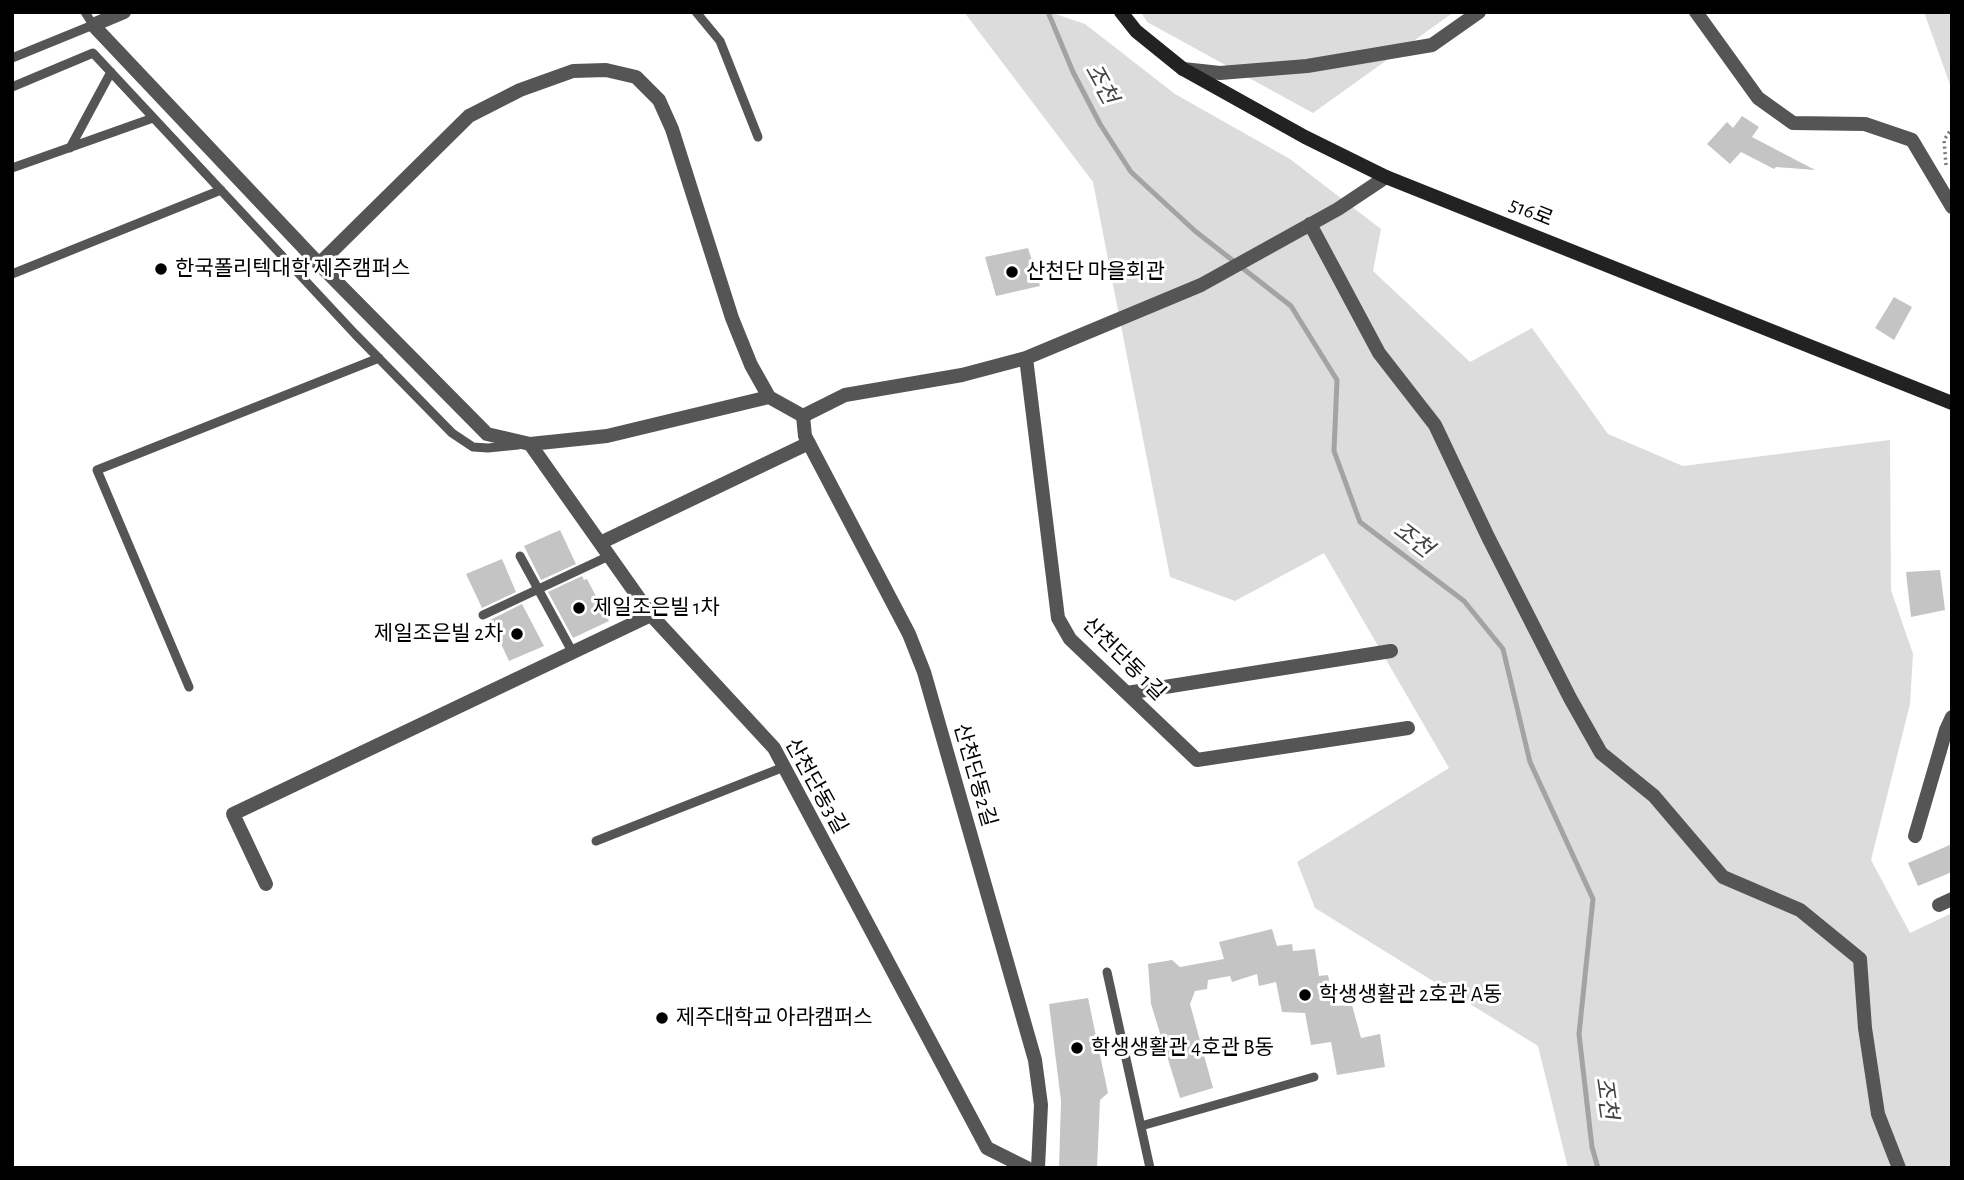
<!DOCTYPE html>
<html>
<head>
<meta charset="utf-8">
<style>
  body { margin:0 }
  #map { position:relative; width:1964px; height:1180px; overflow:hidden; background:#fff; font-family:"Alegreya Sans",sans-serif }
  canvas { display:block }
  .frame { position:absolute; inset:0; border:14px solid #000; pointer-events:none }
</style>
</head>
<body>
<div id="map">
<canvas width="1964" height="1180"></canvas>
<div class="frame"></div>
</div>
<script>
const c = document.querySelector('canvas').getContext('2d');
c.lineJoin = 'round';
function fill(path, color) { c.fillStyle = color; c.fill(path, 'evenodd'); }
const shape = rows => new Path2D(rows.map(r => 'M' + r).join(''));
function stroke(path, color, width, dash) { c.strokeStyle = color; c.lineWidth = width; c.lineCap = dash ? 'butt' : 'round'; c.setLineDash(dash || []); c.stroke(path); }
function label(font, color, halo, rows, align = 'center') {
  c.font = font + ' "Alegreya Sans","Noto Sans KR",sans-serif'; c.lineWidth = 6; c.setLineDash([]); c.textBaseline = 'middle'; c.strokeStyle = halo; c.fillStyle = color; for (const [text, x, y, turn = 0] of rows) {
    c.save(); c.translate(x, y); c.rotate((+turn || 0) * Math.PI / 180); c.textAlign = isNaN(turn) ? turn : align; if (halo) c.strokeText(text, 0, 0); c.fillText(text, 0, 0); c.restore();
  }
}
fill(shape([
  [964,12,1050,12,1085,24,1175,94,1290,159,1381,229,1373,271,1470,362,1532,328,1608,434,1683,466,1890,440,1891,590,1913,654,1910,704,1871,860,1910,933,1952,913,1952,1168,1568,1168,1538,1046,1315,908,1297,862,1449,768,1324,553,1235,601,1170,577,1093,182],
  [1141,12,1454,12,1313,113,1147,22],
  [1924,12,1952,12,1952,90]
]), '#dcdcdc');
stroke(shape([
  [1048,12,1073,72,1100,124,1131,172,1195,231,1291,306,1337,380,1334,451,1360,522,1464,601,1503,649,1530,762,1593,899,1579,1034,1592,1147,1598,1168]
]), '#a3a3a3', 5);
fill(shape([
  [1742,116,1759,127,1752,137,1815,170,1776,167,1774,169,1741,152,1730,164,1707,144,1727,122,1733,128],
  [1028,248,1040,286,996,296,985,257],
  [1894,297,1912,307,1894,340,1875,328],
  [560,530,576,564,541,580,524,546],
  [502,559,516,592,482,608,466,574],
  [1940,570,1945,610,1911,617,1906,572],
  [582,576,584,580,587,579,609,621,573,638,548,592],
  [522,604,544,646,509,661,490,620],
  [1952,844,1952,872,1918,886,1908,863],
  [1272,929,1277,946,1292,944,1293,951,1315,949,1319,976,1328,975,1334,1006,1352,1005,1361,1038,1380,1034,1385,1067,1337,1075,1331,1042,1311,1045,1305,1013,1282,1012,1276,982,1259,986,1257,974,1232,982,1230,976,1208,980,1207,989,1195,991,1190,1004,1213,1088,1180,1098,1151,1004,1148,964,1172,960,1180,967,1224,959,1219,942],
  [1088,998,1108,1093,1100,1100,1097,1168,1059,1168,1061,1101,1049,1004]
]), '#c4c4c4');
stroke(shape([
  [1946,165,1944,140,1952,128]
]), '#777', 3.5, [2, 3.5]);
stroke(shape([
  [696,12,720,41,758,137],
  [12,58,93,25,85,12],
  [12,87,93,53,355,334,452,433,473,447,488,448,518,445],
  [70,148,111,72],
  [12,168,153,118],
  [12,274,221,190],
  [520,556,573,653],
  [483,615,609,556],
  [189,687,97,470,379,358],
  [596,841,784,767],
  [1107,972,1150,1168],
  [1141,1126,1314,1077]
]), '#555', 9);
stroke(shape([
  [124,12,93,25,319,264,487,434,530,444,607,436,769,397],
  [1696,12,1758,98,1793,123,1865,124,1912,140,1952,207],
  [1183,69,1220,73,1307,66,1432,45,1479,12],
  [1310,224,1379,353,1435,425,1488,537,1570,698,1601,753,1654,796,1723,877,1800,910,1860,959,1865,1028,1878,1114,1899,1168],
  [319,264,469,116,520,90,573,71,606,70,636,77,659,100,672,129,732,318,751,365,769,397,803,416],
  [1026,358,1058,618,1070,639,1197,760,1408,728],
  [803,416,805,436,909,634,924,672,1035,1060,1041,1105,1038,1168],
  [803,416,845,395,962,375,1026,358,1201,285,1338,209,1386,177],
  [530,444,651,615,774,748,987,1148,1027,1168],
  [600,543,809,443],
  [1127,693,1391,651],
  [1915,836,1946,730,1952,717],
  [266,884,233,814,651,615],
  [1939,905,1952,899]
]), '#555', 14);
stroke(shape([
  [1121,12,1136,31,1183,69,1305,137,1386,177,1952,403]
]), '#222', 14);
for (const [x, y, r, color] of [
  [161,269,7,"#000"],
  [1012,272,7,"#000"],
  [579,608,7,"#000"],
  [517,634,7,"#000"],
  [1305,995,7,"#000"],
  [662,1018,7,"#000"],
  [1077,1048,7,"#000"]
]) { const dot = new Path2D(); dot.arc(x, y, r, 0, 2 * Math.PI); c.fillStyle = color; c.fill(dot); stroke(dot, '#fff', 2.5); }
label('21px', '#000', '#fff', [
  ["516로",1531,212,22],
  ["산천단동 1길",1124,659,45],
  ["산천단동2길",975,775,74],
  ["산천단동3길",816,786,61]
]);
label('21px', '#000', '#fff', [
  ["한국폴리텍대학 제주캠퍼스",175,269],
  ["산천단 마을회관",1026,272],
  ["제일조은빌 1차",593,608],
  ["제일조은빌 2차",503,634,"right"],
  ["학생생활관 2호관 A동",1319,995],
  ["제주대학교 아라캠퍼스",676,1018],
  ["학생생활관 4호관 B동",1091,1048]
], 'left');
label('italic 23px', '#444', '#fff', [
  ["조천",1101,84,61],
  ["조천",1413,540,37],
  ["조천",1606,1098,82]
]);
</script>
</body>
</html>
